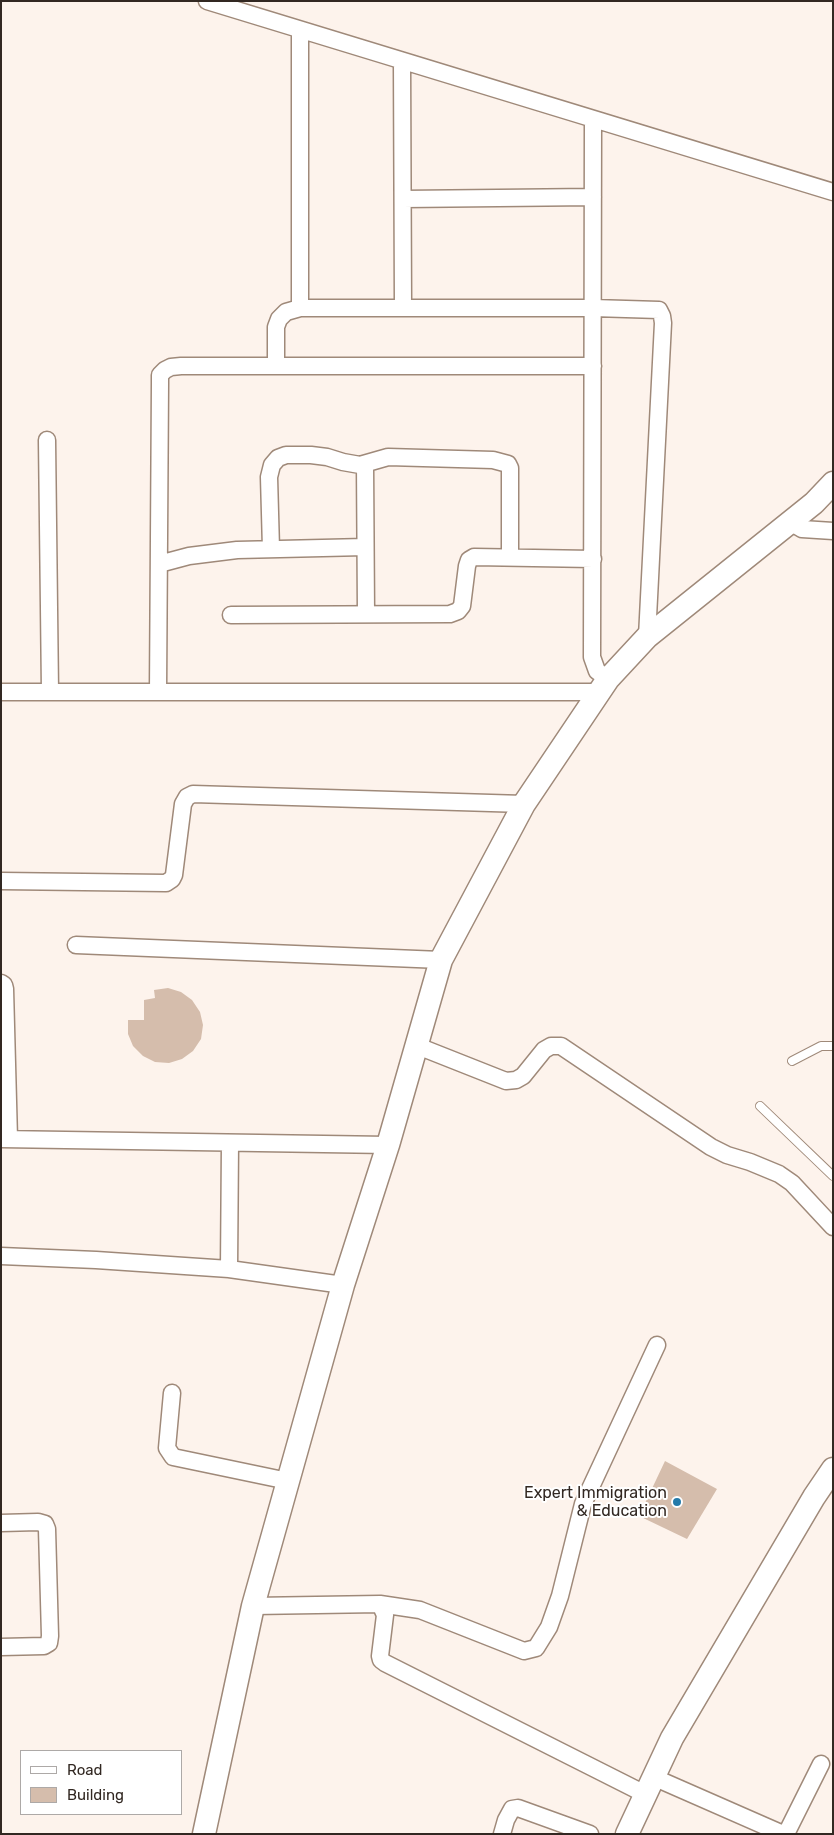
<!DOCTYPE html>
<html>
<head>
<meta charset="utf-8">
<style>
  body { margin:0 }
  #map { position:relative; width:834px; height:1835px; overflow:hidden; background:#fdf3ec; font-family:Rubik,sans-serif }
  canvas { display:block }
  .frame { position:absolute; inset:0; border:2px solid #322822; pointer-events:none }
  .legend { position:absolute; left:20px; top:1750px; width:162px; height:65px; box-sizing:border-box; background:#fff; border:1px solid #ada9a7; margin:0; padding:6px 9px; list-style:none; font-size:15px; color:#322822 }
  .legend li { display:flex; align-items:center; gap:10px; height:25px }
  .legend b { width:25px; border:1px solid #ada9a7 }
</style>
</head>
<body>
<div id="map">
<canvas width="834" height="1835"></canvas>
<div class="frame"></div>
<ul class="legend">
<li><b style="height:6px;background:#fff"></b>Road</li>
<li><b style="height:14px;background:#d5bdac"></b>Building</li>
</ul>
</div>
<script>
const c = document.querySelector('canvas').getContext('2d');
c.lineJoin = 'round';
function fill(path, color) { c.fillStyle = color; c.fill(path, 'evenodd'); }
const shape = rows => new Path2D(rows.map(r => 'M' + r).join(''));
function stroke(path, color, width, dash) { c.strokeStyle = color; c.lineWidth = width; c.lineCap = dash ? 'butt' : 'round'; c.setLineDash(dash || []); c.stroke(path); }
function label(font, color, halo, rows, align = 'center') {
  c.font = font + ' Rubik,sans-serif'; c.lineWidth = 4; c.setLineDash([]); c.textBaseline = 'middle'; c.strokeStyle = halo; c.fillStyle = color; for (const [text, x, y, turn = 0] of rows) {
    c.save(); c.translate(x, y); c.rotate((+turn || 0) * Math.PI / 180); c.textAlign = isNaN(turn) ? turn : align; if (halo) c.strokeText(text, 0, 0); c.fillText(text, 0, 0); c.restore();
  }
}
fill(shape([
  [168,988,181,992,192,1000,200,1012,203,1025,201,1039,193,1051,182,1059,169,1063,155,1062,143,1056,133,1046,128,1034,128,1020,144,1020,144,1000,155,998,154,990],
  [665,1461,717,1489,687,1539,639,1516]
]), '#d5bdac');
const lane = shape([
  [792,1061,821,1046,833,1046],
  [760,1106,833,1176]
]);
const street = shape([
  [207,1,833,192],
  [402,61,403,307],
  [593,119,592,657,597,671,608,679],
  [403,199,593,197],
  [300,308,300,30],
  [276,366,276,327,279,319,286,312,300,308,593,308,659,310,662,316,663,323,647,637],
  [47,440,50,692],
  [365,464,366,614],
  [790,522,802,529,833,531],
  [271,549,269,477,272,465,278,458,286,455,311,455,327,457,343,462,360,465,388,457,493,460,508,464,510,468,510,557],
  [159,564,189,556,237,550,365,547],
  [231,615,450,614,458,611,462,606,467,566,469,560,474,557,593,559],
  [1,692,600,692],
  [158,692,160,383,160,375,165,370,171,367,181,366,593,366],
  [1,881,166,883,172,879,174,875,183,804,187,797,193,794,524,804],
  [76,945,441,960],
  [1,983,4,985,5,989,9,1139],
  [415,1045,506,1081,516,1080,523,1076,544,1050,551,1046,561,1046,711,1147,727,1155,750,1162,779,1174,792,1183,833,1227],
  [1,1139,388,1145],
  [1,1256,96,1260,229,1269,343,1285],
  [229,1269,230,1143],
  [172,1393,167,1448,173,1457,288,1481],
  [1,1523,38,1522,45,1524,47,1529,50,1636,49,1643,44,1646,1,1647],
  [380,1604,420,1610,524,1651,536,1648,549,1627,560,1596,583,1504,657,1345],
  [253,1606,380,1604,385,1615,380,1656,381,1660,385,1663,645,1794],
  [653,1777,783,1834],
  [502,1834,506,1820,512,1809,518,1808,590,1834],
  [786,1834,821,1764]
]);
const secondary = shape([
  [204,1834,253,1606,343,1285,388,1145,441,960,524,804,608,679,647,637,814,503,833,483],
  [627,1834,672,1738,814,1497,833,1469]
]);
stroke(lane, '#9f8979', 10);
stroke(street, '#9f8979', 19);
stroke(secondary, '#9f8979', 25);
stroke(lane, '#fff', 8);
stroke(street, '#fff', 16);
stroke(secondary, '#fff', 22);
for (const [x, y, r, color] of [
  [677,1502,5,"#237aaa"]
]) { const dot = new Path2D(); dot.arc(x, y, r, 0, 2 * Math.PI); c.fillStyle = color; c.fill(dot); stroke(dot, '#fff', 2); }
label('16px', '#322822', '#fff', [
  ["Expert Immigration",667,1493],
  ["& Education",667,1511]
], 'right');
</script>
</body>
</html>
